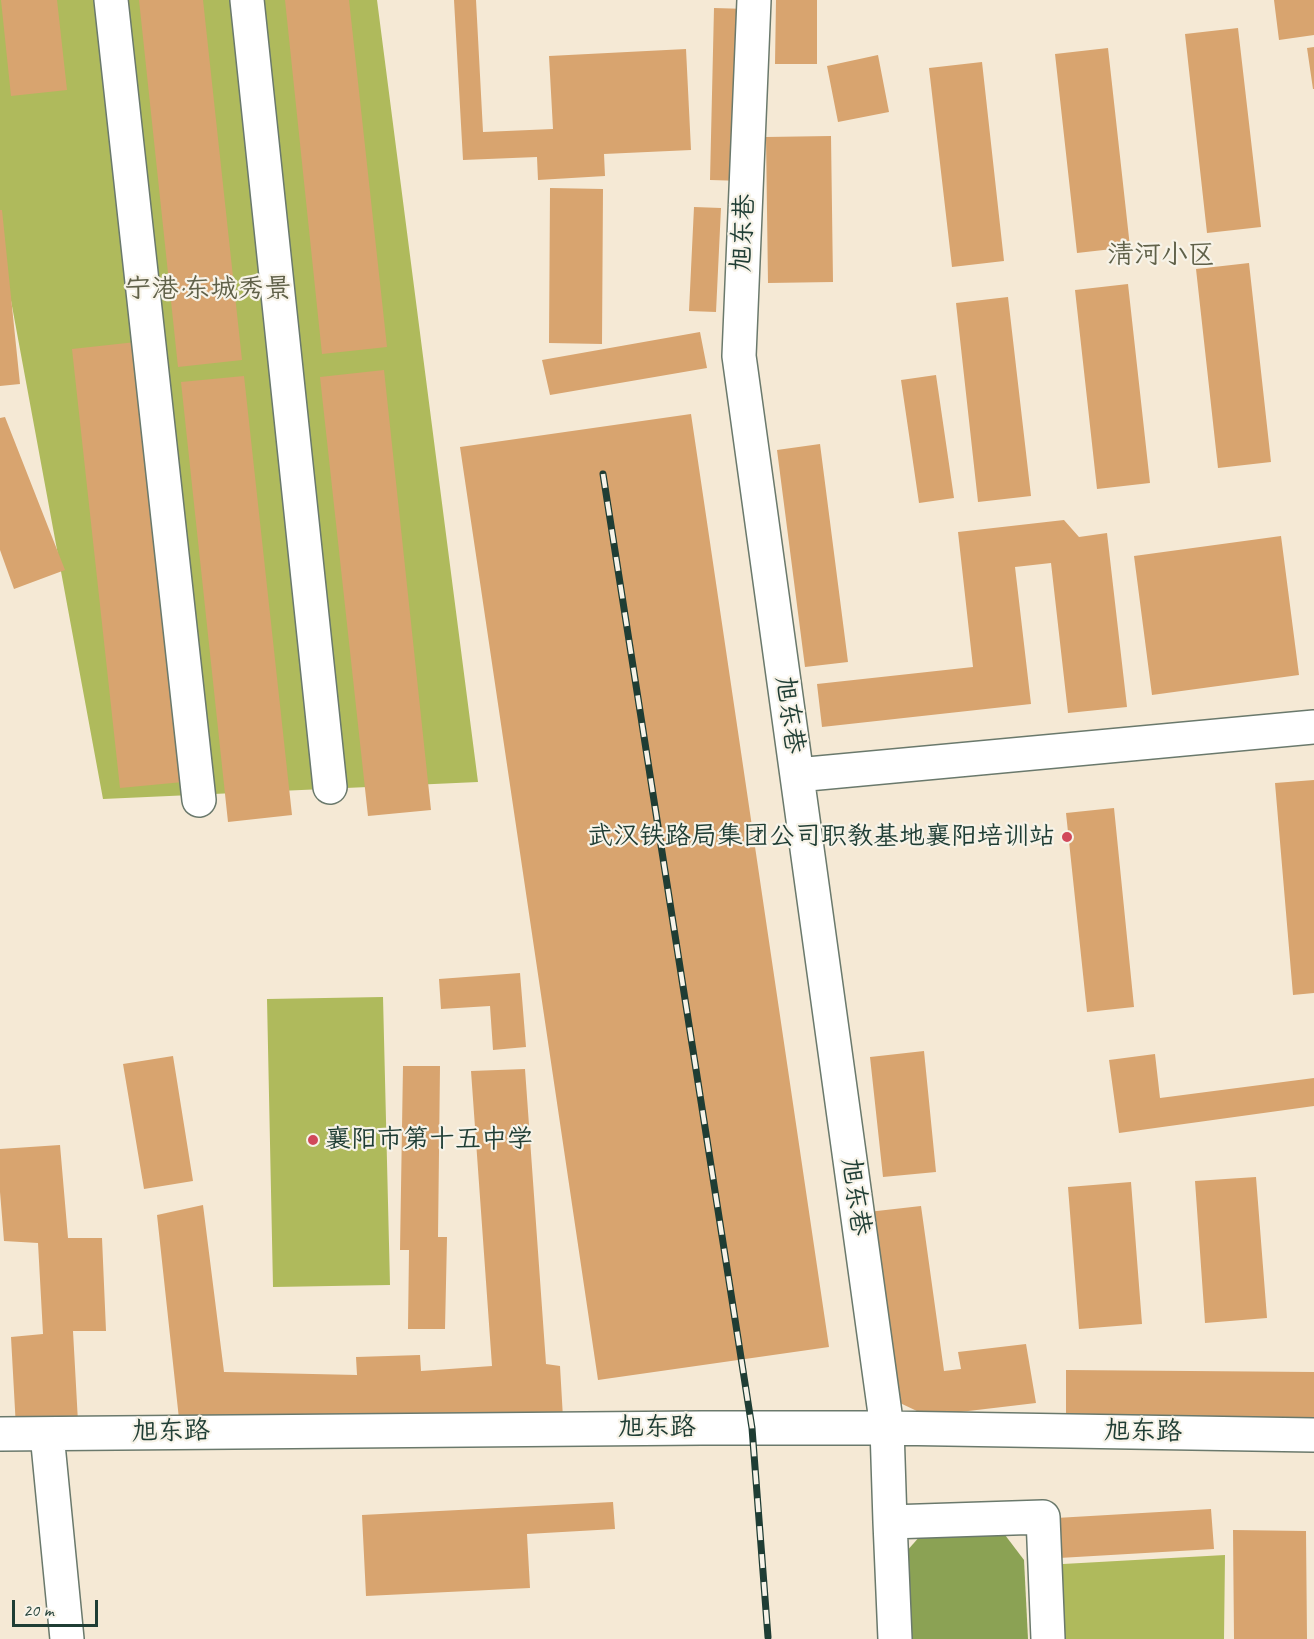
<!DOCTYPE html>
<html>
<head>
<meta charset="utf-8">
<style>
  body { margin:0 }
  #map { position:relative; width:1314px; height:1639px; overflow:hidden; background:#f5e9d5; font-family:Caveat,sans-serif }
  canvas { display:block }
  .scale { position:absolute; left:12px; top:1600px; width:86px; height:27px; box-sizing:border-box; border:3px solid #1f3d34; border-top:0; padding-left:8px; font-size:18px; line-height:21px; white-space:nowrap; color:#1f3d34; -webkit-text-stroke:4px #f7f3e8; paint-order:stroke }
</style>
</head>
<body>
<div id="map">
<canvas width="1314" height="1639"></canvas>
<div class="scale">20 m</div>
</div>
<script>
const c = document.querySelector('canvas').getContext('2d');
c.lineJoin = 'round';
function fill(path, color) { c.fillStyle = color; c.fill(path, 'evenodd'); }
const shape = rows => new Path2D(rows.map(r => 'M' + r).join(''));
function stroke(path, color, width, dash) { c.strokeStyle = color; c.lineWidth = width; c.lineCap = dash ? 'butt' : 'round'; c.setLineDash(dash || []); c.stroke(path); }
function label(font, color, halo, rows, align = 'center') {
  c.font = font + ' Caveat,"LXGW WenKai TC",sans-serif'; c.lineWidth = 4.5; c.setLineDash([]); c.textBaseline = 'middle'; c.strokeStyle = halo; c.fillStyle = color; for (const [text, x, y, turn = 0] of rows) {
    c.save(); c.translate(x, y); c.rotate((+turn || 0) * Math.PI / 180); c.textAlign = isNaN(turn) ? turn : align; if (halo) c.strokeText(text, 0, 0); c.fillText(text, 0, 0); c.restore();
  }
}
fill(shape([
  [0,0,377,0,478,782,103,799,0,241],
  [383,997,390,1285,273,1287,267,999],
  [1225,1555,1224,1639,1048,1639,1045,1565]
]), '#afba5c');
fill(shape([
  [1002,1531,1024,1560,1028,1639,902,1639,898,1561,921,1535]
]), '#8ba254');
fill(shape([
  [1,0,57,0,67,90,11,96],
  [139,0,203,0,242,360,178,367],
  [285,0,349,0,387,347,322,354],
  [454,0,476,0,483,132,553,129,549,56,686,49,691,150,604,154,605,176,538,180,537,157,463,160],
  [776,0,817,0,817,64,775,64],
  [1274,0,1314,0,1314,35,1279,40],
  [714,8,748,9,745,181,710,180],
  [1238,28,1261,227,1207,233,1185,34],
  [1314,47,1314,89,1313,89,1307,48],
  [1108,48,1130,247,1077,253,1055,54],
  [878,55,889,112,838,122,827,66],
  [982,62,1004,261,952,267,929,68],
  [831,136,833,282,768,283,766,137],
  [550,188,603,189,602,344,549,343],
  [694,207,721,208,716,312,689,311],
  [0,210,2,210,20,384,0,386],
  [1249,263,1271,462,1218,468,1196,269],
  [1128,284,1150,483,1097,489,1075,290],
  [1008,297,1031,496,978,502,956,303],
  [700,332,707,368,550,395,542,360],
  [136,342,183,782,120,788,72,349],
  [384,370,431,810,368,816,320,377],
  [936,375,954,498,919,503,901,380],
  [244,376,292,815,228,822,181,382],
  [691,414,829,1347,598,1380,460,447],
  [5,417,65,570,14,589,0,550,0,418],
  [820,444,848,662,805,667,777,450],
  [1064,520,1079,537,1107,533,1127,707,1068,713,1051,563,1015,567,1031,704,822,727,817,684,973,667,958,532],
  [1281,536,1299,675,1152,695,1134,556],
  [1314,780,1314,993,1293,995,1275,783],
  [1114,808,1134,1007,1087,1012,1066,813],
  [520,973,526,1047,493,1050,490,1006,441,1009,439,979],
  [924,1051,936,1172,883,1177,870,1057],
  [1155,1054,1160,1098,1314,1078,1314,1106,1119,1133,1109,1060],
  [173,1056,193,1181,144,1189,123,1064],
  [403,1066,440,1066,438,1237,447,1237,445,1329,408,1329,409,1250,400,1250],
  [525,1069,546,1364,560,1366,563,1418,179,1419,157,1215,203,1205,224,1372,357,1375,356,1357,420,1355,421,1371,492,1366,471,1071],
  [60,1145,68,1238,102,1238,106,1331,73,1331,78,1422,16,1428,11,1337,43,1334,38,1243,4,1241,0,1192,0,1149],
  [1256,1177,1267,1318,1205,1323,1195,1181],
  [1131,1182,1142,1324,1079,1329,1068,1187],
  [921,1206,944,1371,961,1369,958,1352,1026,1344,1036,1403,943,1414,919,1412,900,1403,868,1212],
  [1066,1370,1314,1372,1314,1421,1066,1418],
  [613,1502,615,1529,527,1534,530,1588,366,1596,362,1515],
  [1211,1509,1214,1549,1059,1558,1056,1518],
  [1233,1530,1306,1531,1307,1639,1234,1639]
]), '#d8a46f');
const minor = shape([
  [111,0,199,800],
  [247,0,330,787],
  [754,0,739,356,887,1428,890,1522,1043,1517,1048,1639],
  [797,775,1314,727],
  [0,1434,702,1428,887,1428,1314,1435],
  [47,1434,67,1639],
  [890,1522,895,1639]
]);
stroke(minor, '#6a796c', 36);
stroke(minor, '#fff', 33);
const rail = shape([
  [603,474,752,1428,768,1637]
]);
stroke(rail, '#1f3d34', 7);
stroke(rail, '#f7f3e8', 4.5, [14]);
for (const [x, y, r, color] of [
  [1067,837,6,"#d1495b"],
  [313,1140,6,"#d1495b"]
]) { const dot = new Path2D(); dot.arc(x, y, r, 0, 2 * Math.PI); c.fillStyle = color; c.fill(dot); stroke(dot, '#f7f3e8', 2); }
label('26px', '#1f3d34', '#f7f3e8', [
  ["旭东巷",744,233,-87],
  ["旭东巷",789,715,82],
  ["旭东巷",855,1197,82],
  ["旭东路",657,1428],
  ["旭东路",171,1432,-1],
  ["旭东路",1143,1432,1]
]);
label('26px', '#1f3d34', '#f7f3e8', [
  ["武汉铁路局集团公司职教基地襄阳培训站",1055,837],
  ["襄阳市第十五中学",325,1140,"left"]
], 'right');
label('27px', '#606149', '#f7f3e8', [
  ["清河小区",1161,256],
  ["宁港·东城秀景",208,290]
]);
</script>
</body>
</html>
